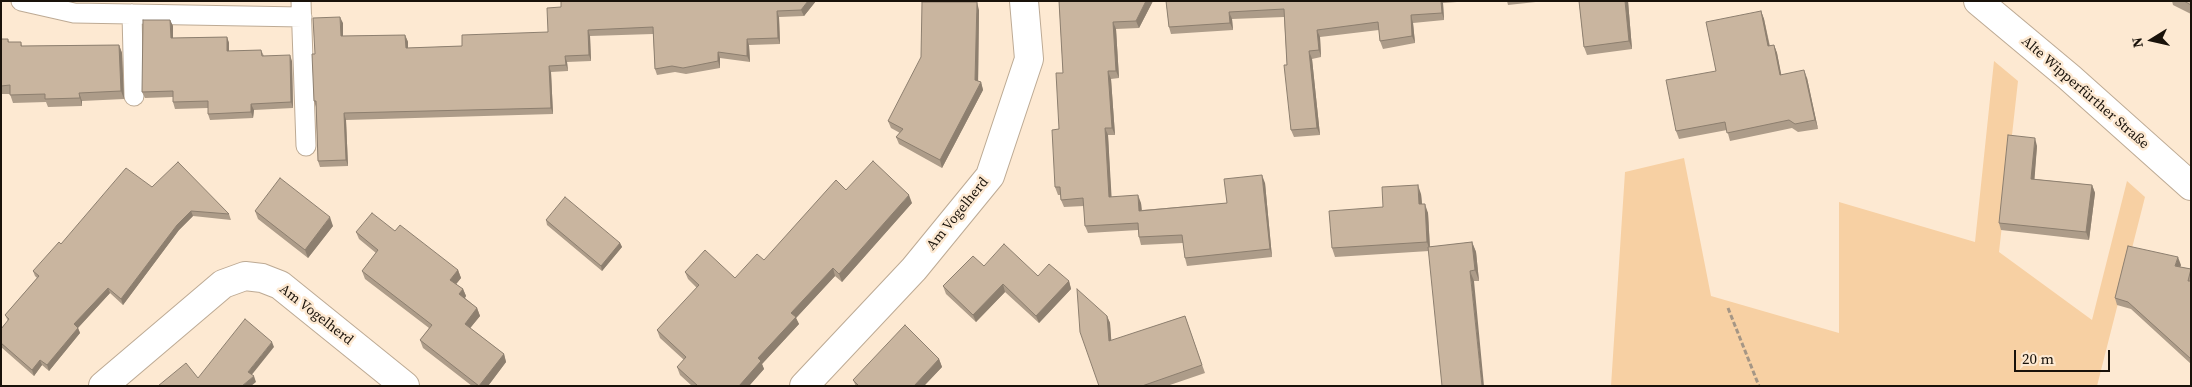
<!DOCTYPE html>
<html>
<head>
<meta charset="utf-8">
<style>
  body { margin:0 }
  #map { position:relative; width:2192px; height:387px; overflow:hidden; background:#fde9d2; font-family:"Source Serif 4",serif }
  canvas { display:block }
  .frame { position:absolute; inset:0; border:2px solid #19120a; pointer-events:none }
  .north { position:absolute; left:2127px; top:15px; width:50px; height:50px; -webkit-text-stroke:4px #fde9d2; paint-order:stroke; rotate:260deg; font-size:14px; font-weight:700; line-height:20px; text-align:center; color:#19120a }
  .north::after { content:''; display:block; margin:auto; width:18px; height:22px; background:#19120a; clip-path:polygon(50% 0,100% 100%,50% 72%,0 100%) }
  .scale { position:absolute; left:2014px; top:350px; width:96px; height:22px; box-sizing:border-box; border:2px solid #19120a; border-top:0; padding-left:6px; font-size:15px; line-height:18px; white-space:nowrap; color:#19120a; -webkit-text-stroke:4px #fde9d2; paint-order:stroke }
</style>
</head>
<body>
<div id="map">
<canvas width="2192" height="387"></canvas>
<div class="frame"></div>
<div class="north">N</div>
<div class="scale">20 m</div>
</div>
<script>
const c = document.querySelector('canvas').getContext('2d');
c.lineJoin = 'round';
function fill(path, color) { c.fillStyle = color; c.fill(path, 'evenodd'); }
const shape = rows => new Path2D(rows.map(r => 'M' + r).join(''));
function stroke(path, color, width, dash) { c.strokeStyle = color; c.lineWidth = width; c.lineCap = dash ? 'butt' : 'round'; c.setLineDash(dash || []); c.stroke(path); }
function label(font, color, halo, rows, align = 'center') {
  c.font = font + ' "Source Serif 4",serif'; c.lineWidth = 5; c.setLineDash([]); c.textBaseline = 'middle'; c.strokeStyle = halo; c.fillStyle = color; for (const [text, x, y, turn = 0] of rows) {
    c.save(); c.translate(x, y); c.rotate((+turn || 0) * Math.PI / 180); c.textAlign = isNaN(turn) ? turn : align; if (halo) c.strokeText(text, 0, 0); c.fillText(text, 0, 0); c.restore();
  }
}
fill(shape([
  [1994,61,2018,81,1999,252,2092,320,2127,181,2145,197,2097,386,1611,386,1625,172,1684,158,1711,296,1839,333,1839,202,1975,242]
]), '#f7d0a3');
const service = shape([
  [21,1,74,13,302,17],
  [301,1,306,146],
  [132,14,134,96]
]);
const minor = shape([
  [103,386,223,284,245,276,262,278,280,285,405,386],
  [804,386,914,269,990,176,1029,59,1024,1]
]);
const primary = shape([
  [1978,1,2069,77,2191,186]
]);
stroke(service, '#bdaa94', 21);
stroke(minor, '#bdaa94', 30);
stroke(primary, '#bdaa94', 30);
stroke(shape([
  [1728,308,1759,386]
]), '#a59685', 3, [5, 2.5]);
stroke(service, '#fff', 19);
stroke(minor, '#fff', 28);
stroke(primary, '#fff', 28);
fill(shape([
  [816,1,804,16,779,17,780,44,749,45,750,62,720,58,720,68,686,74,675,72,657,75,655,69,653,34,590,36,591,61,567,62,568,71,551,72,553,114,346,120,348,166,320,167,318,161,316,107,314,101,315,54,343,23,343,36,405,35,408,42,408,48,462,46,548,32],
  [1059,1,1153,1,1139,28,1116,29,1119,78,1111,79,1115,135,1108,135,1111,197,1141,203,1142,210,1227,203,1265,183,1272,257,1187,266,1185,258,1183,243,1141,245,1139,237,1138,230,1088,233,1085,226,1084,206,1064,207,1061,200,1060,195,1058,195,1055,187,1063,73],
  [1166,1,1471,1,1443,3,1444,20,1413,23,1415,43,1383,49,1380,41,1379,30,1320,37,1321,57,1312,59,1320,135,1294,137,1291,130,1284,17,1232,19,1233,30,1171,34,1169,27],
  [1507,1,1545,1,1508,5],
  [1579,1,1628,1,1632,49,1587,55,1584,47],
  [2172,1,2191,1,2191,14,2173,5],
  [979,10,978,81,981,82,983,90,942,168,899,144,896,137,900,133,891,128,888,121],
  [1761,11,1764,19,1770,46,1774,45,1777,53,1781,75,1807,78,1818,129,1798,132,1792,128,1730,141,1727,130,1679,139,1676,131,1716,71],
  [170,20,173,26,173,38,227,37,229,43,229,51,261,50,264,56,292,61,293,108,254,110,253,118,210,120,208,114,208,108,175,109,173,102,173,97,145,98,142,92],
  [1,39,8,39,9,42,21,42,22,46,119,45,122,53,124,99,82,101,82,106,48,107,46,102,13,103,10,94,1,94],
  [2037,146,2034,179,2092,185,2095,193,2089,240,2001,230,1999,223],
  [152,187,229,214,231,220,193,216,179,230,123,305,110,293,78,328,80,333,49,371,42,365,34,376,1,347,1,329,8,321,5,315,37,278,35,276,33,271],
  [846,190,912,203,842,282,835,276,796,318,799,324,762,364,764,369,749,386,692,386,680,375,677,367,684,360,660,338,657,330,697,288,688,279,685,272,735,278,764,260],
  [1421,194,1422,204,1428,213,1430,247,1472,242,1476,252,1479,281,1474,281,1429,251,1335,257,1332,248,1383,207],
  [255,211,333,226,308,258,258,219],
  [546,220,620,243,622,247,602,271,547,225],
  [395,231,458,270,461,278,456,284,463,289,466,296,465,298,477,308,480,316,470,328,504,354,506,362,488,386,472,386,423,348,420,340,429,328,365,279,362,271,376,253,359,239,356,232],
  [2181,265,2180,267,2191,269,2191,364,2131,309,2117,305,2115,298],
  [984,266,1069,281,1071,289,1039,323,1005,292,976,322,946,294,943,286],
  [1107,316,1110,323,1111,341,1185,316,1205,373,1167,386,1099,386],
  [939,359,942,367,924,386,856,386,853,380]
]), '#ad9c89');
fill(shape([
  [808,1,816,1,804,16,801,10],
  [1146,1,1153,1,1139,28,1136,21],
  [1441,1,1442,1,1443,3,1444,20,1442,13],
  [1625,1,1628,1,1632,49,1629,41],
  [977,2,979,10,978,88,975,80],
  [777,11,779,17,780,44,778,38],
  [1761,11,1764,19,1771,54,1768,46],
  [1229,12,1232,19,1233,30,1230,23],
  [1411,15,1413,23,1415,43,1412,36],
  [340,17,343,23,343,42,341,36],
  [170,20,173,26,173,44,171,38],
  [1113,22,1116,29,1119,78,1116,71],
  [588,30,590,36,591,61,589,55],
  [1317,30,1320,37,1321,57,1319,50],
  [405,35,408,42,408,55,406,48],
  [227,37,229,43,229,57,227,51],
  [747,39,749,45,750,62,747,56],
  [119,45,122,53,124,99,121,91],
  [1774,45,1777,53,1783,83,1780,75],
  [1309,51,1312,59,1320,135,1317,128],
  [718,52,720,58,720,68,718,61],
  [290,55,292,61,293,108,291,102],
  [565,56,567,62,568,71,566,65],
  [549,66,551,72,553,114,551,108],
  [1804,70,1807,78,1818,129,1815,120],
  [1108,71,1111,79,1115,135,1112,128],
  [981,82,983,90,942,168,940,160],
  [79,93,82,101,82,106,80,98],
  [251,104,254,110,253,118,251,112],
  [344,113,346,120,348,166,346,160],
  [1105,128,1108,135,1112,204,1109,197],
  [2035,138,2037,146,2034,186,2031,179],
  [1262,175,1265,183,1272,257,1270,249],
  [1418,185,1421,194,1423,214,1419,204],
  [2092,185,2095,193,2089,240,2086,232],
  [909,195,912,203,842,282,839,274],
  [1138,195,1141,203,1142,218,1139,211],
  [1425,204,1428,213,1430,251,1427,242],
  [191,211,193,216,179,230,123,305,121,299,177,225],
  [330,217,333,226,308,258,305,250],
  [1472,242,1476,252,1479,281,1475,270],
  [620,243,622,247,602,271,601,266],
  [2178,257,2181,265,2178,273,2175,266],
  [833,268,835,276,796,318,799,324,762,364,764,369,749,386,739,386,758,358,791,313],
  [458,270,461,278,453,288,450,280],
  [1470,271,1474,281,1484,386,1482,386],
  [1069,281,1071,289,1039,323,1036,316],
  [1003,284,1005,292,976,322,973,315],
  [108,288,110,293,76,330,74,324],
  [463,289,466,296,462,302,459,294],
  [477,308,480,316,467,332,465,324],
  [1107,316,1110,323,1112,349,1109,341],
  [78,328,80,333,49,371,47,365],
  [272,342,274,347,250,377,248,372],
  [504,354,506,362,488,386,479,386],
  [939,359,942,367,924,386,914,386],
  [40,360,42,365,34,376,32,370],
  [254,376,256,382,251,386,242,386]
]), '#8d7f6f');
const building = shape([
  [561,1,808,1,801,10,777,11,778,38,747,39,747,56,718,52,718,61,683,68,672,66,655,69,653,27,588,30,589,55,565,56,566,65,549,66,551,108,344,113,346,160,318,161,316,101,314,101,312,54,315,54,313,18,340,17,341,36,405,35,406,48,462,46,462,35,548,32,547,8,561,7,561,1],
  [1059,1,1146,1,1136,21,1113,22,1116,71,1108,71,1112,128,1105,128,1109,197,1138,195,1139,211,1227,203,1224,179,1262,175,1270,249,1185,258,1182,235,1139,237,1138,223,1085,226,1083,198,1061,200,1060,187,1055,187,1052,130,1059,129,1056,73,1063,73,1059,1],
  [1166,1,1441,1,1442,13,1411,15,1412,36,1380,41,1378,22,1317,30,1319,50,1309,51,1317,128,1291,130,1284,65,1287,65,1284,9,1229,12,1230,23,1169,27,1166,1],
  [1579,1,1625,1,1629,41,1584,47,1579,1],
  [2184,1,2191,1,2191,5,2184,1],
  [922,2,977,2,975,80,981,82,940,160,896,137,903,129,888,121,921,57,922,2],
  [1761,11,1768,46,1774,45,1780,75,1804,70,1815,120,1795,124,1789,120,1727,133,1725,122,1676,131,1666,80,1716,71,1706,22,1761,11],
  [143,20,170,20,171,38,227,37,227,51,261,50,262,56,290,55,291,102,251,104,251,112,208,114,208,101,173,102,173,91,142,92,143,20],
  [1,39,8,39,8,42,21,42,21,46,119,45,121,91,79,93,80,98,45,99,45,94,10,95,10,85,1,86,1,39],
  [2008,135,2035,138,2031,179,2092,185,2086,232,1999,223,2008,135],
  [873,161,909,195,839,274,833,268,791,313,796,317,758,358,761,361,739,386,698,386,677,367,686,357,657,330,699,285,685,272,705,250,735,278,757,254,764,260,836,180,846,190,873,161],
  [178,162,229,214,191,211,177,225,121,299,108,288,74,324,78,328,47,365,40,360,32,370,1,343,1,329,9,319,5,315,39,276,33,271,59,242,61,244,126,168,152,187,178,162],
  [280,178,330,217,305,250,255,211,280,178],
  [1418,185,1419,204,1425,204,1427,242,1332,248,1329,211,1383,207,1382,187,1418,185],
  [565,197,620,243,601,266,546,220,565,197],
  [372,213,395,231,400,225,458,270,450,280,463,289,459,294,477,308,465,324,504,354,479,386,420,340,432,325,362,271,378,250,356,232,372,213],
  [1472,242,1475,270,1470,271,1482,386,1442,386,1428,247,1472,242],
  [1004,244,1038,276,1049,264,1069,281,1036,316,1003,284,973,315,943,286,973,256,984,266,1004,244],
  [2128,246,2178,257,2175,266,2191,269,2188,281,2191,281,2191,359,2128,302,2115,298,2128,246],
  [1077,289,1107,316,1109,341,1185,316,1202,365,1142,386,1099,386,1080,332,1077,289],
  [245,319,272,342,248,372,254,376,242,386,158,386,186,363,198,378,245,319],
  [905,325,939,359,914,386,859,386,853,380,905,325]
]);
fill(building, '#c9b59f');
stroke(building, '#8d7f6f', 1);
label('14px', '#19120a', '#fde9d2', [
  ["Alte Wipperfürther Straße",2085,93,41],
  ["Am Vogelherd",958,214,-51],
  ["Am Vogelherd",316,315,38]
]);
</script>
</body>
</html>
